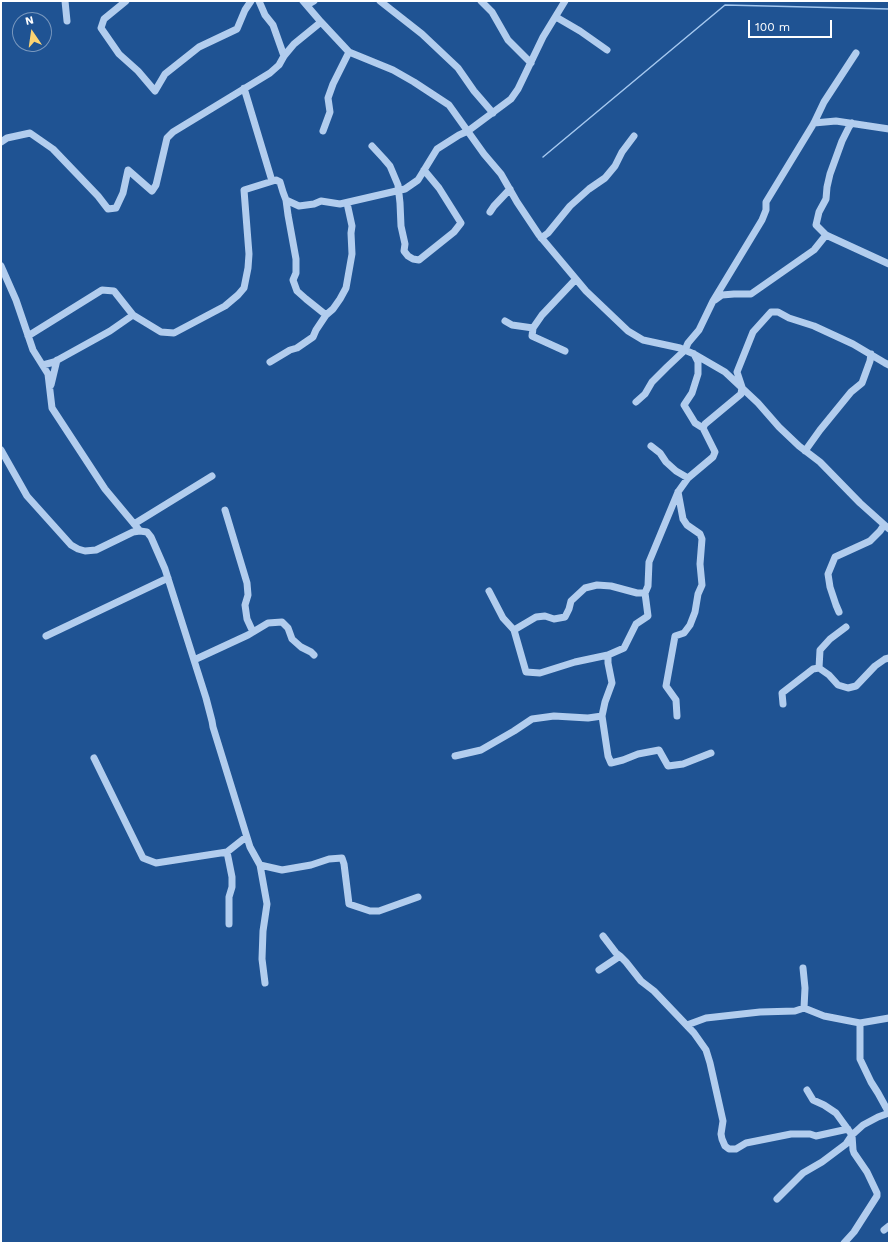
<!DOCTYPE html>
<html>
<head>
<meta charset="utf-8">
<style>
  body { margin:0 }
  #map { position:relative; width:890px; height:1244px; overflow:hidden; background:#1f5393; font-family:"Work Sans",sans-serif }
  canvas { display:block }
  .frame { position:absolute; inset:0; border:2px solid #fff; pointer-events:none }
  .north { position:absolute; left:12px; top:12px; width:40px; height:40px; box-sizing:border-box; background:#1f5393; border:1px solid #7998be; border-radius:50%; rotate:347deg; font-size:11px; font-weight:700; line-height:16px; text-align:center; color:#fff }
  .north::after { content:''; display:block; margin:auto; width:14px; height:18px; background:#fbd372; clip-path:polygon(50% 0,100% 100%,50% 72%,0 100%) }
  .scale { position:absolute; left:748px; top:20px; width:84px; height:18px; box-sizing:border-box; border:2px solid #fff; border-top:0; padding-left:5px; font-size:12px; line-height:14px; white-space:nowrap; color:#fff; -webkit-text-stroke:3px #1f5393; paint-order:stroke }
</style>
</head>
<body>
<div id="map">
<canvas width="890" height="1244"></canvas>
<div class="frame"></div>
<div class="north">N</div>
<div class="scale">100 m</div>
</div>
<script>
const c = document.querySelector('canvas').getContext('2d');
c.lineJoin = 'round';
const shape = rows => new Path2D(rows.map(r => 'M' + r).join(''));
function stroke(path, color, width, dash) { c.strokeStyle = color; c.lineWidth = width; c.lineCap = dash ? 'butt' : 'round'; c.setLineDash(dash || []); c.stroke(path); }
stroke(shape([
  [543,157,725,5,889,9]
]), '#a5c8ef', 1.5);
stroke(shape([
  [65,1,67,21],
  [126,1,104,19,101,28,119,54,138,71,155,91,165,74,199,47,237,29,245,10,251,1],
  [259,1,265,15,273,25,284,56],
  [303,1,321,22,349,52,393,70,414,82,449,105,484,154,501,174,517,202,539,235,586,291,628,331,643,340,680,348,694,354,725,372,758,403,779,427,799,446,820,462,860,503,889,529],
  [380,1,422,34,458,68,474,91,493,113],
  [481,1,492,12,508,40,531,63],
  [307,5,314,1],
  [556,17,580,31,607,50],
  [244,88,272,181],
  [814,123,836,121,889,129],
  [323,131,330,112,328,98,333,84,349,52],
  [1,142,7,138,30,133,53,149,98,196,108,209,116,208,123,193,128,170,152,191,156,185,167,138,173,132,270,73,279,65,284,56,294,44,321,22],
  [372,146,384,159,390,166,398,185,400,203,401,226,405,244,404,251,408,256,413,259,419,260,454,232,461,223,439,188,424,170],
  [286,200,288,215,296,259,296,273,293,280,297,291,306,299,326,315],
  [490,212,494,206,510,189],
  [826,235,816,225,819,212,826,199,827,187,830,174,842,141,849,127,852,123],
  [541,238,548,233,570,206,589,189,605,178,615,166,622,152,634,136],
  [1,266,16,300,33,350,48,374,52,408,105,489,140,531],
  [715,300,722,295,734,294,751,294,814,250,826,235,889,264],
  [505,321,512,325,533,328,542,315,576,279],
  [533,328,532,336,565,351],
  [28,336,102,290,114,291,133,315,161,332,174,333,225,306,238,295,244,288,248,268,249,254,244,190,276,180,280,182,283,192,286,200,299,206,314,204,321,201,340,204,405,189,418,180,437,149,459,135,468,131,511,99,518,89,543,37,565,1],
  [694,354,698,362,698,374,692,393,684,405,692,418,695,423,703,428],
  [270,362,290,350,297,348,313,337,316,330,326,315,333,309,340,299,346,288,352,254,351,233,352,226,347,203],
  [43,365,54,362,110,331,133,315],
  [51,385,57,360],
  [636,402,645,394,652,382,667,367,685,350,688,343,699,330,713,301,762,220,766,210,766,202,814,123,824,102,856,53],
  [651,446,660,453,666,462,676,471,688,478,713,457,715,452,703,428,705,424,741,394,742,387,737,372,753,332,771,312,778,312,789,318,814,326,853,344,885,363,889,365],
  [1,450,27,496,71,545,78,549,85,551,96,550,133,532,140,531,147,532,151,537,165,569,206,698,212,721,213,727,250,847,260,865,267,904,263,931,262,959,265,983],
  [805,451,820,430,851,392,862,383,870,361,871,354],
  [225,510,247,583,248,595,245,605,247,619,253,632],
  [134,524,212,476],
  [489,591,503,618,514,630,536,617,545,616,554,619,565,617,569,609,571,601,585,588,597,585,611,586,637,593,645,593,648,586,649,562,678,492,688,478],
  [839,612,836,605,830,587,828,574,835,557,870,541,880,531,884,525],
  [846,627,830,639,820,650,819,668,829,675,838,685,848,688,856,686,875,666,885,659,889,658],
  [514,630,526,672,540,673,575,662,608,655,624,648,636,624,648,616,645,593],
  [46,636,168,578],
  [608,655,608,663,612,683,605,702,602,716,608,756,611,763,623,760,638,754,659,750,668,766,683,764,711,753],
  [194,660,248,635,268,623,282,622,288,628,292,639,301,647,311,652,314,655],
  [783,704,782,693,813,669,819,668],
  [677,716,676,700,666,686,675,636,684,633,690,625,695,612,698,594,702,585,700,564,702,539,700,534,687,525,683,519,678,492],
  [455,756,481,750,514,731,532,719,554,716,588,718,602,716],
  [94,758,143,858,156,863,227,852,246,837],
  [227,852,232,877,232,887,229,897,229,924],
  [260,865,282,870,311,865,329,859,342,858,344,864,349,904,370,911,379,911,418,897],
  [603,936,616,953,620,956],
  [599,970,620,956,626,962,641,981,654,991,694,1033,706,1050,710,1063,723,1121,721,1134,722,1139,725,1146,729,1149,736,1149,746,1143,791,1134,810,1134,816,1136,848,1129],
  [860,1023,889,1018],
  [687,1025,706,1018,760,1012,795,1011,804,1008,805,988,803,968],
  [807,1090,813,1100,824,1105,836,1113,852,1135,853,1150,854,1153,867,1172,877,1193,877,1196,854,1232,844,1243],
  [777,1199,803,1173,822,1162,846,1144,852,1135,863,1125,878,1117,889,1113,878,1093,871,1082,860,1059,860,1023,824,1016,804,1008],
  [884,1230,889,1226]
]), '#b2cdee', 7);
</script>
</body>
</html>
